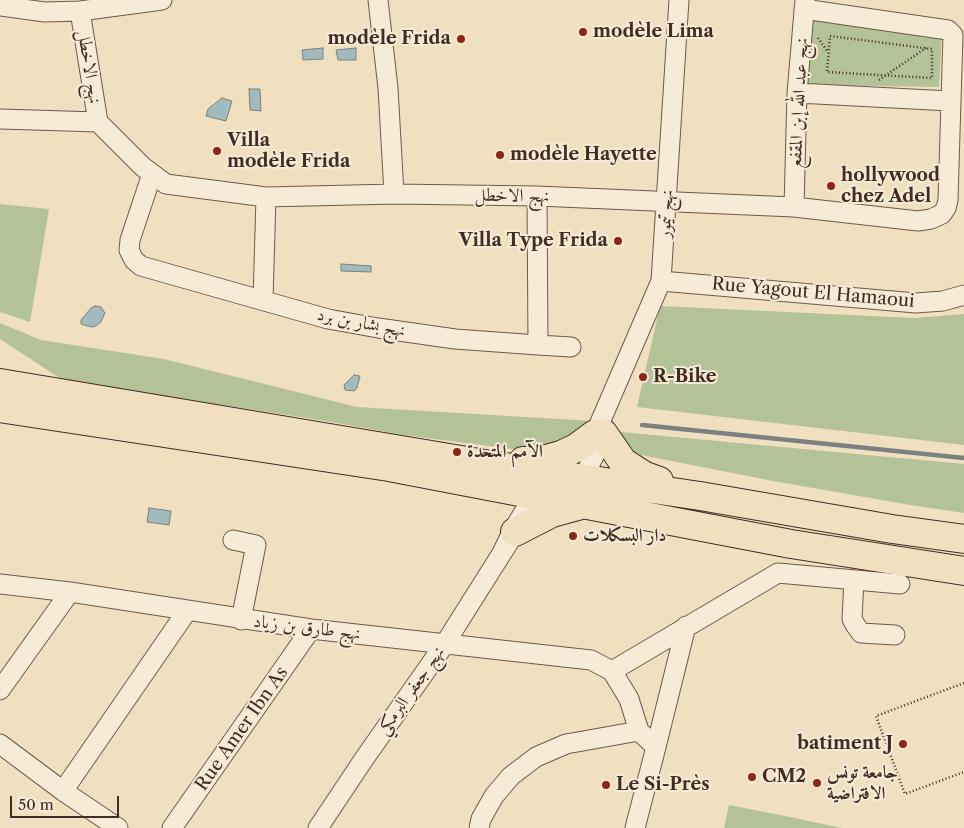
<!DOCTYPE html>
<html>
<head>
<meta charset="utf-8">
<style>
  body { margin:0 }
  #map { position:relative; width:964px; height:828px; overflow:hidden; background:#f1e0c0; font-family:"Libre Caslon Text",serif }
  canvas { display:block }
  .scale { position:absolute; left:10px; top:796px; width:109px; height:22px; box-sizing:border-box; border:2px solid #422c23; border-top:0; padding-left:6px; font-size:15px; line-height:18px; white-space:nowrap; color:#422c23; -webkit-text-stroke:4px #f6ebd6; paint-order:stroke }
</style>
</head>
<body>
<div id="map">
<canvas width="964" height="828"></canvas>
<div class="scale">50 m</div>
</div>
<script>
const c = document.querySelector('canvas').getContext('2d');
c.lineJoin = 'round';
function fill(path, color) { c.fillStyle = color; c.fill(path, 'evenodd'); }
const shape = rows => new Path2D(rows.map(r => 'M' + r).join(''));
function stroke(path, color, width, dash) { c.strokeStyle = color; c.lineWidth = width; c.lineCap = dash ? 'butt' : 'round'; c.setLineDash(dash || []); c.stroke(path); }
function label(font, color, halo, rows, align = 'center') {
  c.font = font + ' "Libre Caslon Text",Amiri,serif'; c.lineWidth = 4; c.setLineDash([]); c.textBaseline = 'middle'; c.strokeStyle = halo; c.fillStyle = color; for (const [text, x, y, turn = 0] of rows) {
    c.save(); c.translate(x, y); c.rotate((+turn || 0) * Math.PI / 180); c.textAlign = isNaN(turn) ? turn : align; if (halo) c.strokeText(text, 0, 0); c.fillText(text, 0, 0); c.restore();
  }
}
fill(shape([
  [808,16,942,35,939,87,805,85],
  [0,204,49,209,30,322,0,312],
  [660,306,914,318,964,314,964,445,637,407],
  [0,323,41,340,164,359,357,407,593,421,543,453,404,435,320,420,64,381,0,339],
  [621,432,964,464,964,513,910,505,773,481,641,455,627,447],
  [729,805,790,817,842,828,724,828]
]), '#b3c397');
const water = shape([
  [323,48,323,59,303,60,302,50,323,48],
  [356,48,356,60,338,60,336,50,356,48],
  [249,89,260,89,261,111,250,110,249,89],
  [222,98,232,101,226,121,206,116,208,109,222,98],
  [341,264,371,266,371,272,341,271,341,264],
  [95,306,101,307,105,313,101,322,96,326,91,327,81,324,81,320,91,308,95,306],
  [354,375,360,376,357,388,354,391,345,390,344,385,354,375],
  [149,508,171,511,169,525,147,522,149,508]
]);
fill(water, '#a1babe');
stroke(water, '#7b8180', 1);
stroke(shape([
  [642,425,964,458]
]), '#7b8180', 4.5);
const minor = shape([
  [378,0,388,88,394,194],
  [0,6,45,12,80,11,162,0],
  [80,11,98,122],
  [797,93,950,101],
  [0,119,98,122,143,167,166,184,266,197,394,194,537,196,794,207,918,221,931,219,942,214,946,208,948,200,953,35,948,30,804,9],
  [152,174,130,240,129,250,134,260,141,266,328,319,378,328,455,339,538,345,537,196],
  [794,207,797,93,805,0],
  [661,281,916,303,943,301,964,295],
  [263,300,266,197],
  [538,345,571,347],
  [588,442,595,434,661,281,679,0],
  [574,487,583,478,597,450,603,433,603,430],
  [233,540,256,545,241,620],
  [502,553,513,530,529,504,544,490],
  [854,580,852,619,856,626,861,633,895,635],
  [0,584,70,592,311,629,591,660,612,671],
  [612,671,778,573,900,584],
  [612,671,629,699,639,731,656,747,635,828],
  [0,690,70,592],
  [0,744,63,791,118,828],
  [656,747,686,626],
  [63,791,187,611],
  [172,828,311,629],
  [318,828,364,759,444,645,509,542],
  [479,828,481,819,494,796,511,776,536,757,566,744,639,731]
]);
const highway = shape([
  [0,383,485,464,700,496,892,529,964,539],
  [0,408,389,467,791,544,964,571],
  [603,433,623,462,645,476,659,481],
  [523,461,539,461,561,455,576,448,595,434],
  [515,532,552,513,581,505]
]);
stroke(minor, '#6e594a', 21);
stroke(highway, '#422c23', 30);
stroke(shape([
  [830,36,932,49,932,78,827,72,830,36],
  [818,38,828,52],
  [879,80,926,48],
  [964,683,876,716,905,794,964,772]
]), '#422c23', 2.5, [1, 2.5]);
stroke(minor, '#f6ebd6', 19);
stroke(highway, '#f1e0c0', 28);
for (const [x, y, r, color] of [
  [583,32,5,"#8f2418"],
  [461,39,5,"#8f2418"],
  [217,151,5,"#8f2418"],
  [500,155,5,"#8f2418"],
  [831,186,5,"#8f2418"],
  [618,241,5,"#8f2418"],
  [643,377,5,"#8f2418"],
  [457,452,5,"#8f2418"],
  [573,536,5,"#8f2418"],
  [903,744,5,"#8f2418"],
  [752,777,5,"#8f2418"],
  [817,783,5,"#8f2418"],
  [606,785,5,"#8f2418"]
]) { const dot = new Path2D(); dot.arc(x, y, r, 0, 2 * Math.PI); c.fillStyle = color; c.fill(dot); stroke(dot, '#f6ebd6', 2); }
label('bold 18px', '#422c23', '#f6ebd6', [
  ["modèle Lima",593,32],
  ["modèle Frida",451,39,"right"],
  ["Villa",227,141],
  ["modèle Frida",227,162],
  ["modèle Hayette",510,155],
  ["hollywood",841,176],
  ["chez Adel",841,197],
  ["Villa Type Frida",608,241,"right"],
  ["R-Bike",653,377],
  ["الآمم المتحدة",467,452],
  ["دار البسكلات",583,536],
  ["batiment J",893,744,"right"],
  ["جامعة تونس",827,773],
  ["الافتراضية",827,794],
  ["CM2",762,777],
  ["Le Si-Près",616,785]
], 'left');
label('18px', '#422c23', '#f6ebd6', [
  ["نهج الاخطل",89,67,81],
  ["نهج عبد الله إبن المقفع",799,103,-87],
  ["نهج الاخطل",512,196,1],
  ["نهج تيمور",666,214,-86],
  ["Rue Yagout El Hamaoui",813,293,5],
  ["نهج بشار بن برد",361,323,11],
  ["نهج طارق بن زياد",307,628,7],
  ["نهج جعفر البرمكي",411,691,-55],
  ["Rue Amer Ibn As",242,729,-55]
]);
</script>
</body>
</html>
